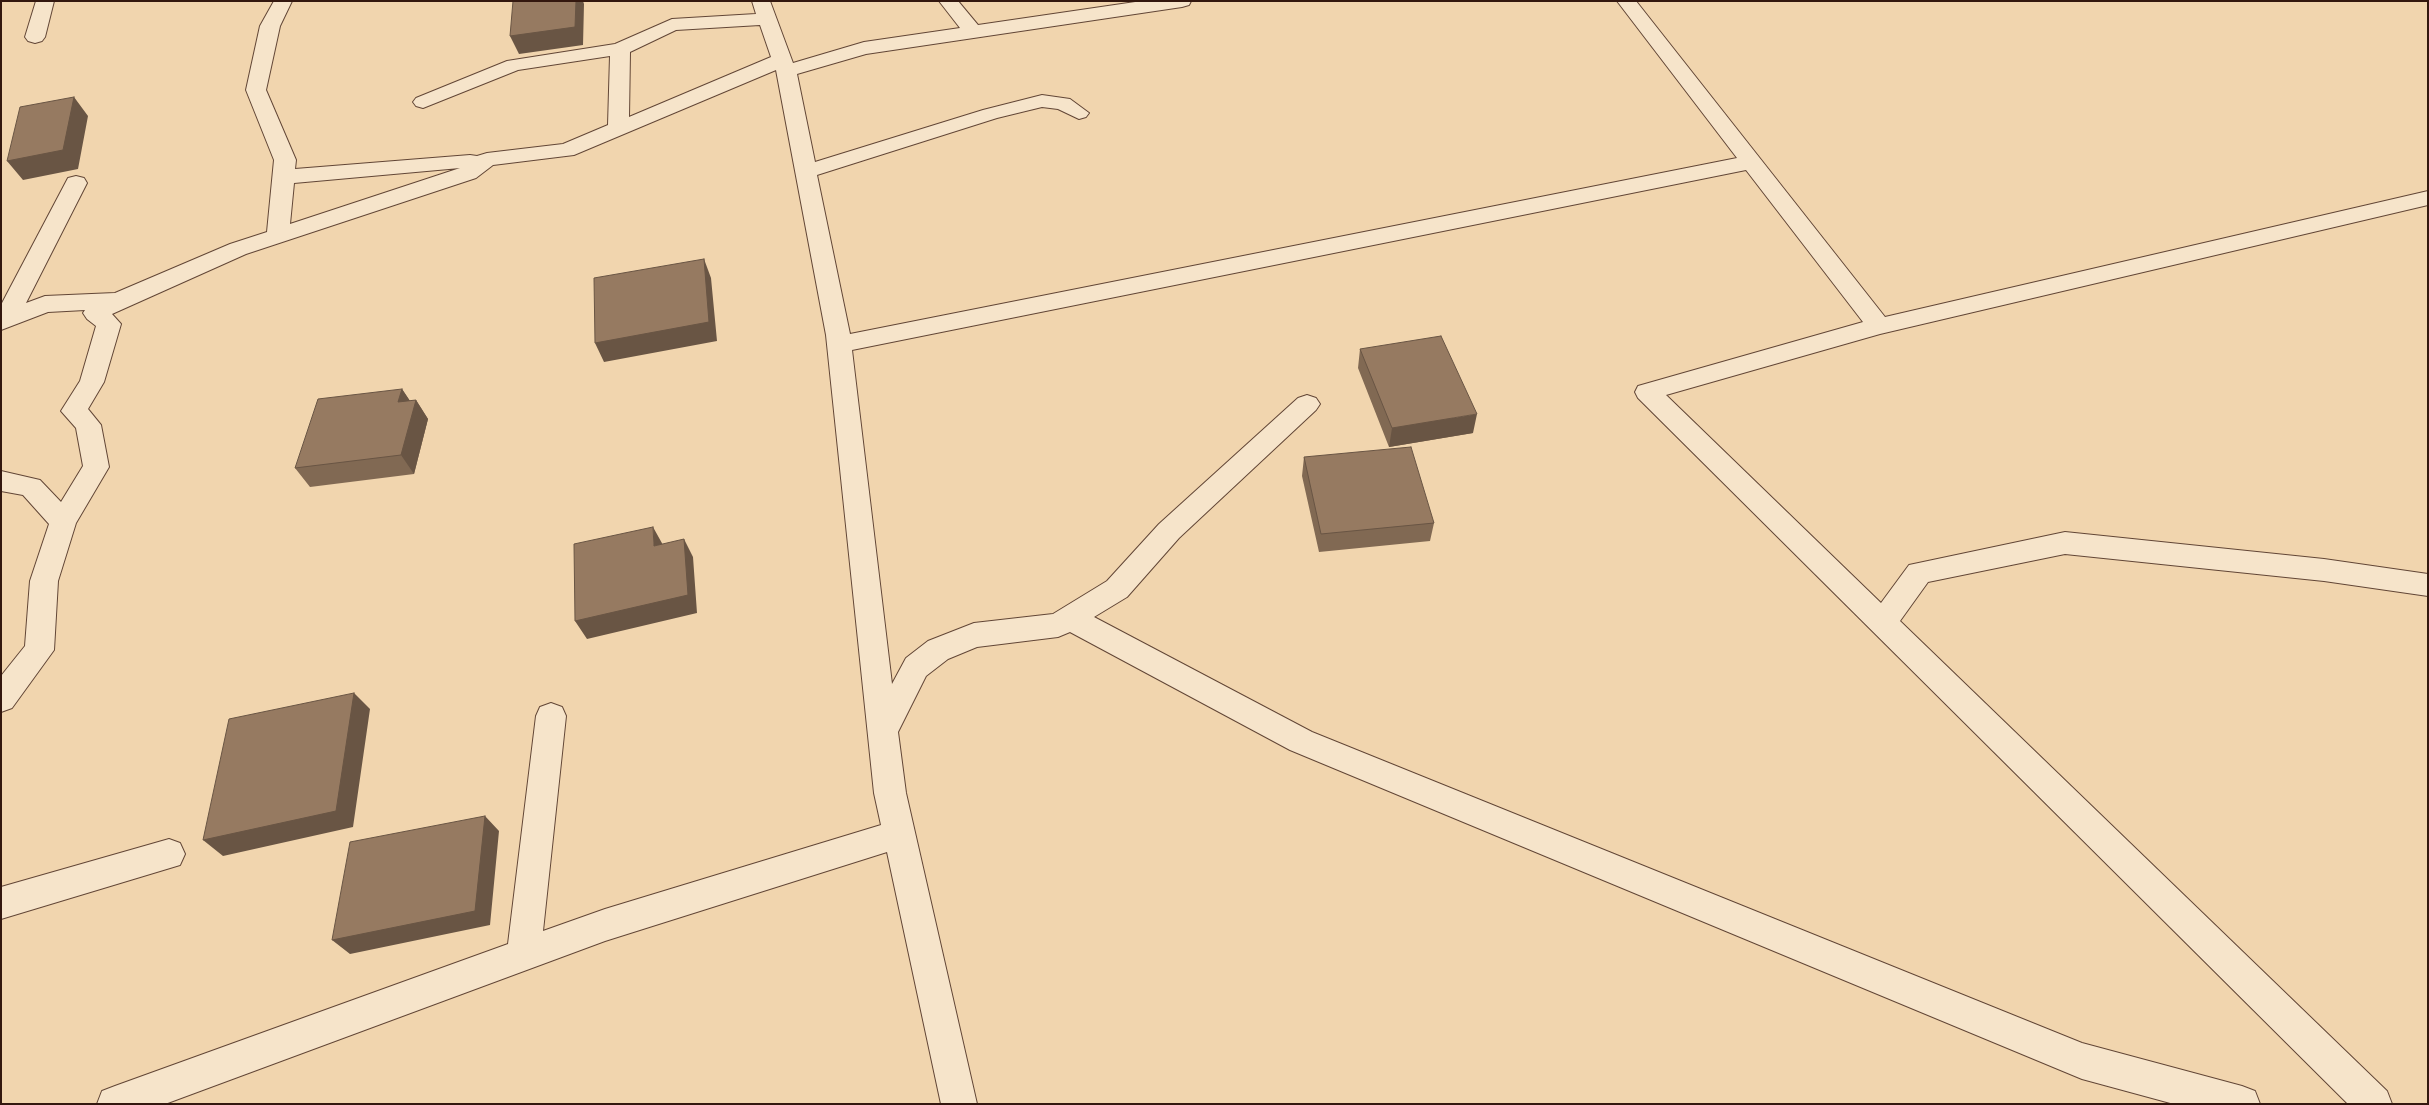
<!DOCTYPE html>
<html>
<head>
<meta charset="utf-8">
<style>
  body { margin:0 }
  #map { position:relative; width:2429px; height:1105px; overflow:hidden; background:#f1d5ae; font-family:"IM FELL Double Pica",serif }
  canvas { display:block }
  .frame { position:absolute; inset:0; border:2px solid #33170e; pointer-events:none }
</style>
</head>
<body>
<div id="map">
<canvas width="2429" height="1105"></canvas>
<div class="frame"></div>
</div>
<script>
const c = document.querySelector('canvas').getContext('2d');
c.lineJoin = 'round';
const shape = rows => new Path2D(rows.map(r => 'M' + r).join(''));
function stroke(path, color, width, dash) { c.strokeStyle = color; c.lineWidth = width; c.lineCap = dash ? 'butt' : 'round'; c.setLineDash(dash || []); c.stroke(path); }
function fill(path, color) { c.fillStyle = color; c.fill(path, 'evenodd'); }
const minor = shape([
  [36,1,54,1,45,37,42,41,35,43,28,41,25,37,36,1],
  [274,1,292,1,280,26,266,90,296,160,295,169,470,155,477,156,487,153,563,144,608,125,610,56,518,70,423,108,416,106,413,102,416,98,507,61,615,44,672,19,756,14,752,1,770,1,793,63,864,42,960,28,939,1,958,1,978,25,1142,1,1191,1,1189,5,1182,7,866,54,797,74,815,162,983,110,1042,95,1070,99,1089,113,1086,117,1079,119,1058,109,1042,107,997,118,817,175,850,334,1737,158,1617,1,1636,1,1885,317,2428,191,2428,205,1880,334,1666,395,1881,603,1909,565,2065,532,2324,559,2428,574,2428,596,2324,581,2065,554,1928,582,1900,621,2387,1091,2392,1104,2348,1104,1638,398,1635,392,1638,386,1863,322,1746,170,852,350,892,684,906,658,928,641,974,623,1053,614,1107,581,1159,524,1298,398,1307,395,1316,398,1320,404,1316,410,1179,538,1127,597,1094,617,1312,732,2082,1043,2242,1086,2255,1091,2260,1104,2174,1104,2082,1079,1290,750,1070,632,1058,637,977,647,948,659,926,676,898,732,906,793,977,1104,941,1104,887,852,605,941,165,1104,97,1104,102,1091,115,1086,508,944,536,716,540,707,551,703,562,707,566,716,543,931,605,909,881,825,874,793,826,335,776,70,574,155,493,165,476,178,246,254,112,314,121,324,104,382,88,409,101,425,109,467,76,523,58,581,54,650,12,708,1,712,1,676,25,646,30,581,49,524,23,495,1,491,1,471,40,480,61,502,83,466,76,428,61,411,80,381,96,326,87,319,83,313,85,310,48,312,1,330,1,305,68,178,76,176,84,178,87,183,26,303,45,296,115,293,230,244,267,232,274,160,246,90,260,26,274,1],
  [760,25,771,57,629,117,630,52,676,30,760,25],
  [460,168,290,224,294,183,460,168],
  [169,839,180,843,185,854,180,865,1,919,1,887,169,839]
]);
stroke(minor, '#624636', 2);
fill(minor, '#f6e4ca');
fill(shape([
  [1360,349,1473,433,1389,447,1358,368],
  [402,389,410,401,416,400,428,419,414,474,310,487,295,468],
  [1304,457,1434,523,1430,541,1319,552,1302,476]
]), '#816953');
fill(shape([
  [576,1,583,1,584,4,583,45,519,54,510,36],
  [74,97,88,116,78,169,23,180,7,161],
  [704,259,711,278,717,341,604,362,595,343],
  [402,389,414,407,416,400,428,419,414,474,401,455,398,402],
  [1477,414,1473,433,1389,447,1392,428],
  [653,527,663,545,654,546],
  [684,539,693,557,697,613,587,639,575,621],
  [354,693,370,709,353,827,223,856,203,840],
  [485,816,499,831,490,925,350,954,332,940]
]), '#695544');
const building = shape([
  [513,1,576,1,575,27,510,36,513,1],
  [74,97,63,150,7,161,20,107,74,97],
  [704,259,709,322,595,343,594,278,704,259],
  [1441,336,1477,414,1392,428,1360,349,1441,336],
  [402,389,398,402,416,400,401,455,295,468,318,399,402,389],
  [1411,447,1434,523,1321,534,1304,457,1411,447],
  [653,527,654,546,684,539,688,595,575,621,574,544,653,527],
  [354,693,336,811,203,840,229,719,354,693],
  [485,816,475,911,332,940,350,842,485,816]
]);
fill(building, '#967a61');
stroke(building, '#695544', 1);
</script>
</body>
</html>
